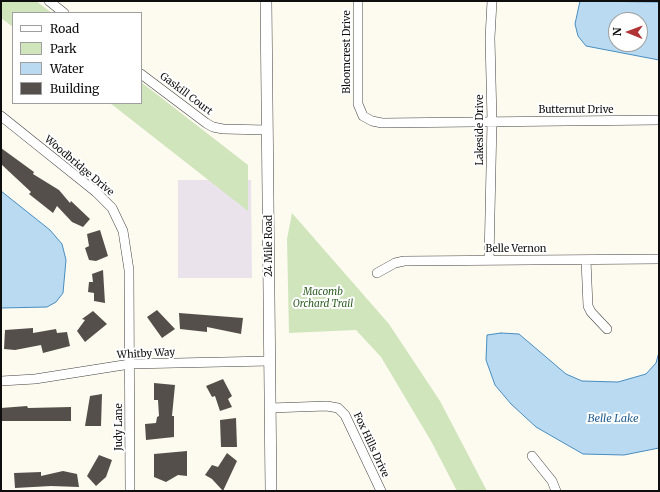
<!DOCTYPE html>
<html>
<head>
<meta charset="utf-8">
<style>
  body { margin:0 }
  #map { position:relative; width:660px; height:492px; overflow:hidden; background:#fdfbf0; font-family:Merriweather,serif }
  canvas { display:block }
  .frame { position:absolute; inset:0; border:2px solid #0e0e0e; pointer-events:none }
  .legend { position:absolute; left:12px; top:12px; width:130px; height:92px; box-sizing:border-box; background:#fff; border:1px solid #9f9f9f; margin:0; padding:5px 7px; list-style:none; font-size:12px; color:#0e0e0e }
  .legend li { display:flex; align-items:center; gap:8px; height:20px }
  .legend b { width:20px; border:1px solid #9f9f9f }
  .north { position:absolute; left:608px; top:12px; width:40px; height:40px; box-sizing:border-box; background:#fff; border:1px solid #9f9f9f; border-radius:50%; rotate:271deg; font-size:11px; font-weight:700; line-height:16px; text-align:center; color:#0e0e0e }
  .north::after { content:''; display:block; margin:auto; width:14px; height:18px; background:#b03336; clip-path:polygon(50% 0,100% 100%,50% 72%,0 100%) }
</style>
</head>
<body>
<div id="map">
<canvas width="660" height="492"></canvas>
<div class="frame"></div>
<ul class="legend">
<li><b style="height:5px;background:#fff"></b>Road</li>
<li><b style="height:11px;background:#d0e5bc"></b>Park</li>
<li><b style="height:11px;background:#b9daf0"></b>Water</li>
<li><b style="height:11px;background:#554f4b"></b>Building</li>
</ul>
<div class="north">N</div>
</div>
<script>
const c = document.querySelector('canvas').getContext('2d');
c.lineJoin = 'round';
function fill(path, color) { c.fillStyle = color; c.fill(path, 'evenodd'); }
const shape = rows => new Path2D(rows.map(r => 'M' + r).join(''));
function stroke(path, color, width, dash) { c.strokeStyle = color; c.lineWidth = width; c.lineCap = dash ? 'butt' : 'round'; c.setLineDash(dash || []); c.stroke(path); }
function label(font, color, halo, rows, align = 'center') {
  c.font = font + ' Merriweather,serif'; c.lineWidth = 4; c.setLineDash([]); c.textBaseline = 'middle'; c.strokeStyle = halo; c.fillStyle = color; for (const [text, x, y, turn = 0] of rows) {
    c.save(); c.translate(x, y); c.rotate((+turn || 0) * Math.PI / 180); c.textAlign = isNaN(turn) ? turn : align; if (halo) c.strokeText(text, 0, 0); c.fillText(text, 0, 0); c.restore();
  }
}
fill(shape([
  [178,180,251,180,252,278,178,278]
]), '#ebe3eb');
fill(shape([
  [1,1,36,1,52,13,13,13,13,27,1,18],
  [141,82,248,165,248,211,110,103,141,103],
  [292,213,389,324,440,401,487,491,457,491,431,441,381,357,356,330,289,333,287,239]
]), '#d0e5bc');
const water = shape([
  [580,1,659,2,659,60,586,46,578,36,575,24,580,1],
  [616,20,640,20,640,44,616,44,616,20],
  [1,191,50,230,62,244,66,260,63,293,56,302,47,307,1,308,1,191],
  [501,333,519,334,566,374,582,381,618,382,646,374,656,363,659,352,659,448,624,455,583,454,536,427,511,404,495,385,486,360,487,335,501,333]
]);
fill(water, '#b9daf0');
stroke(water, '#478dc0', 1);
fill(shape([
  [1,148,34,172,33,174,59,190,70,203,71,201,90,219,83,227,72,222,57,206,53,213,29,194,31,192,1,164],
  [100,230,108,256,96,261,89,260,85,248,89,246,87,234],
  [103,270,105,303,94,301,94,293,88,292,89,282,93,282,92,274],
  [157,310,175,329,162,338,147,317],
  [93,311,107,324,85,342,77,331,85,320,82,319],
  [179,313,243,318,241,334,207,327,207,332,180,329],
  [33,328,33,333,56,329,57,333,67,332,70,346,43,353,41,345,15,350,4,349,5,330],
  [223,379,232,396,228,399,232,407,220,411,215,396,212,397,206,386],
  [154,383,175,385,172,416,174,416,174,437,146,440,145,424,156,423,157,417,159,416,158,400,154,400],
  [102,394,101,426,85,426,90,396],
  [27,406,28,408,71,407,71,421,1,421,1,408],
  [236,418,237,447,221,447,220,420],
  [187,451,187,476,178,475,166,482,154,477,154,454],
  [227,453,237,461,223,491,212,479,205,475,212,465,218,467],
  [99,455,112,460,106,477,96,486,87,476],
  [63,471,77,474,79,487,51,486,15,488,14,473,41,472,41,476]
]), '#554f4b');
const minor = shape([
  [49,1,64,13],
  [358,1,358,104,363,116,372,121,382,123,659,120],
  [141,74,206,123,213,127,223,129,267,130],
  [1,116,96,192,112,208,123,231,129,270,130,491],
  [489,260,492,121,490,38,492,1],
  [586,260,588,306,591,312,607,329],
  [377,273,395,263,404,261,659,259],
  [1,381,35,379,130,364,269,361],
  [270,408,327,406,338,408,345,415,381,491],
  [532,456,552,481,556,491]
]);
const tertiary = shape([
  [266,1,271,491]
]);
stroke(minor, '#414141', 10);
stroke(tertiary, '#414141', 12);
stroke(minor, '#fff', 9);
stroke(tertiary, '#fff', 11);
label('10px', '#0e0e0e', '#fff', [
  ["Bloomcrest Drive",347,52,-90],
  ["Gaskill Court",186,94,37],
  ["Butternut Drive",576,110],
  ["Lakeside Drive",480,130,-90],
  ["Woodbridge Drive",79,166,40],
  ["24 Mile Road",269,246,-90],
  ["Belle Vernon",516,249],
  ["Whitby Way",146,354,-3],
  ["Judy Lane",119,427,-90],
  ["Fox Hills Drive",371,445,65]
]);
label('italic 10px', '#2f5f24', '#fff', [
  ["Macomb",323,292],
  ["Orchard Trail",323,304]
]);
label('italic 11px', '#235f93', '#fff', [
  ["Belle Lake",613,419]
]);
</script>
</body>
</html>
